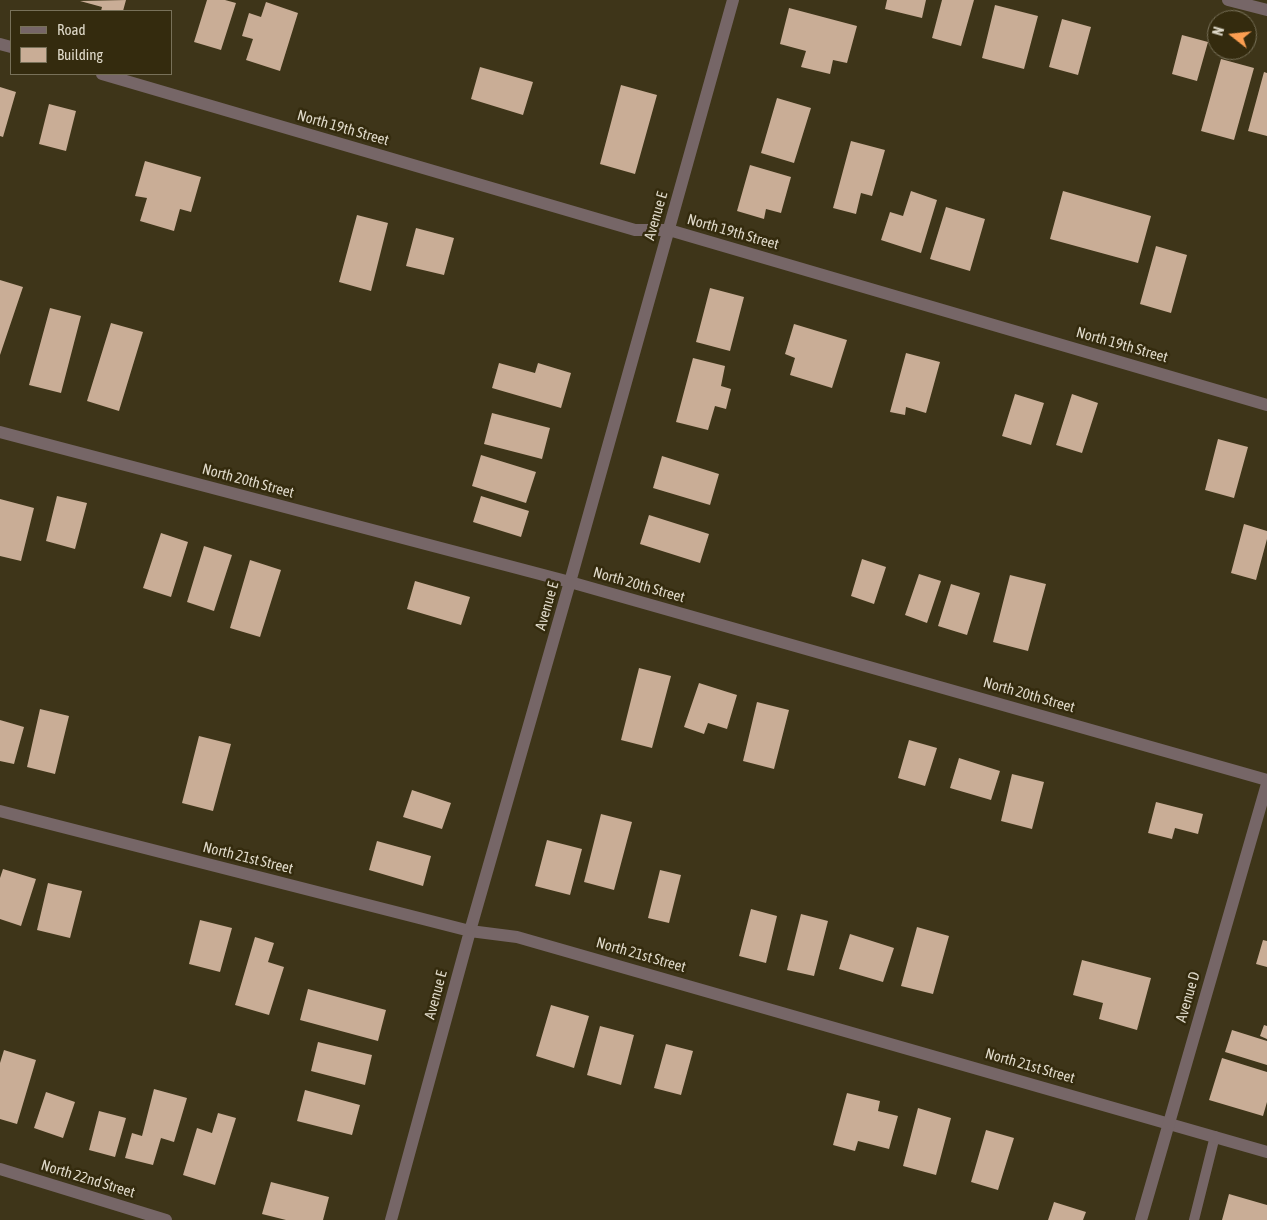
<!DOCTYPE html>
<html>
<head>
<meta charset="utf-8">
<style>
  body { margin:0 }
  #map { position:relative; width:1267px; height:1220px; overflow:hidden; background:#3e3519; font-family:"Asap Condensed",sans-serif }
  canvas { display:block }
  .legend { position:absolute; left:10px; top:10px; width:162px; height:65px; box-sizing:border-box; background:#342b0e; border:1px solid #787159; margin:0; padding:6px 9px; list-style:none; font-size:15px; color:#dfd9c9 }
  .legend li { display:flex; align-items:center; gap:10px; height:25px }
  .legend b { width:25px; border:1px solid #787159 }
  .north { position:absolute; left:1207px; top:10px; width:50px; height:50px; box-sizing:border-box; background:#342b0e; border:1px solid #787159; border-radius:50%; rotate:286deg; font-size:14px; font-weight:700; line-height:20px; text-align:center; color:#dfd9c9 }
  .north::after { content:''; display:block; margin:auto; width:18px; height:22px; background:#fb9e51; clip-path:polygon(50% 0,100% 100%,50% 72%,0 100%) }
</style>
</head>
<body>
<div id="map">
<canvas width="1267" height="1220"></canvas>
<ul class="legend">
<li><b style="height:6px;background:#766667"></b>Road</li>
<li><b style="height:14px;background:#c9ad96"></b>Building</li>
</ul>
<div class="north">N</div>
</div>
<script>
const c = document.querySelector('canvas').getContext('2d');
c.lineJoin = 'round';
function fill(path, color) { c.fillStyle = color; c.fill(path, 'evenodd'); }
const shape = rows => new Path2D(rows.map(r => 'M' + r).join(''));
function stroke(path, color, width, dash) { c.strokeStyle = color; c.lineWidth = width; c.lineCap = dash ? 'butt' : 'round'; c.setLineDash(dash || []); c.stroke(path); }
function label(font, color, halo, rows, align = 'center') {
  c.font = font + ' "Asap Condensed",sans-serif'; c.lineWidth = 5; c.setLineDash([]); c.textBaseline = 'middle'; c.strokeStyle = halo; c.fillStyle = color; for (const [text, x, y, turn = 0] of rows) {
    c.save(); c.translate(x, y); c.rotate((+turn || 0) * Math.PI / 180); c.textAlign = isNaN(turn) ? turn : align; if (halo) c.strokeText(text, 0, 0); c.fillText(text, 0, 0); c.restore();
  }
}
fill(shape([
  [126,0,123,11,101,11,102,7,80,1],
  [207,0,225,0,236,3,221,50,194,42],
  [887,0,926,0,922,18,885,9],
  [942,0,974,0,961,46,932,38],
  [266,2,298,13,280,71,246,60,253,39,242,36,249,13,261,17],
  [995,5,1038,16,1024,69,982,58],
  [789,8,857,26,847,63,833,60,830,74,801,67,806,51,780,44],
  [1062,19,1091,27,1078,75,1049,67],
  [1182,35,1208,42,1197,81,1172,74],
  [1221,59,1254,68,1234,140,1201,131],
  [480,67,533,82,523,115,471,99],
  [1264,72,1267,73,1267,136,1248,131],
  [621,85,657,95,635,174,600,164],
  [0,87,16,92,3,137,0,136],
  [777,98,811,108,794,163,761,153],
  [49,104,76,111,66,151,39,144],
  [851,141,885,150,872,196,861,193,856,214,833,208],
  [145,161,201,177,191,212,180,209,174,231,140,221,147,198,135,196],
  [750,165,791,177,781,213,766,209,764,219,737,211],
  [911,191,937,200,921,253,881,240,890,212,903,216],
  [1063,191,1151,216,1138,263,1050,239],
  [946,207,985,219,970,271,930,259],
  [357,215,388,223,371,291,339,282],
  [416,228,454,238,444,275,406,266],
  [1156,246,1187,255,1171,313,1140,304],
  [0,280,23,287,0,355],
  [710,288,744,297,730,351,696,342],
  [50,308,81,316,61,393,29,385],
  [111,323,143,332,119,411,87,401],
  [794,324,847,340,832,388,790,375,795,358,785,354],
  [906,353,940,362,926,413,906,407,905,415,890,412],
  [693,358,725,366,721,386,731,389,726,409,715,406,708,430,676,422],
  [499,363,535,373,538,363,571,373,561,408,492,388],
  [1015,394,1044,403,1031,445,1002,436],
  [1072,394,1098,403,1082,453,1056,445],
  [492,413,550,428,542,459,484,444],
  [1218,439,1248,447,1234,498,1205,490],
  [481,455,536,472,526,503,472,486],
  [662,456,719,474,710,505,653,488],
  [57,496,87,503,75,549,46,541],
  [481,496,529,511,521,537,473,522],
  [0,499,34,508,21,561,0,556],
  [649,515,709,534,700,563,640,544],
  [1244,524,1267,531,1267,539,1256,580,1231,573],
  [161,533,188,542,171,597,143,588],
  [204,546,232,555,214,611,187,602],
  [862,559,886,567,874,604,851,596],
  [250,560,281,570,260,637,230,628],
  [919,574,941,581,927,623,905,615],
  [1010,575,1046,584,1028,651,993,642],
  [415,581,470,597,461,625,407,609],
  [951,584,980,593,967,635,938,626],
  [639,668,671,676,652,748,621,740],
  [699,683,737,695,727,729,708,723,704,734,684,727],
  [757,702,789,710,774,769,743,761],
  [40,709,69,716,55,774,27,767],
  [0,720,24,727,14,764,0,761],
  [199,736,231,744,213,811,182,803],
  [909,740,937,748,925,786,898,778],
  [959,758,1000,771,991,800,950,788],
  [1012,774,1044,782,1032,829,1001,821],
  [412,790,451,803,442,829,403,817],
  [1156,802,1203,814,1198,834,1175,828,1172,839,1148,833],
  [601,814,632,822,614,890,584,882],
  [547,840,582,849,570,895,535,886],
  [377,841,431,856,423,886,369,870],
  [3,869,36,879,21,926,0,919,0,878],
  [660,870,681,875,669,923,648,918],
  [48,883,82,891,70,938,37,930],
  [751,909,777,916,766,963,739,956],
  [801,914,828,921,814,976,787,970],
  [200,920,232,928,220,972,189,964],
  [917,927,949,936,933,994,901,986],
  [850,934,894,948,883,982,839,969],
  [255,937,274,943,268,962,284,967,269,1015,235,1005],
  [1263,940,1267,941,1267,967,1256,964],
  [1082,960,1151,978,1137,1030,1099,1019,1103,1003,1073,995],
  [308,989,386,1010,378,1041,300,1020],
  [551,1005,589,1016,574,1068,536,1056],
  [1264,1025,1267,1026,1267,1039,1260,1036],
  [600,1026,634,1035,621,1085,587,1075],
  [1232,1030,1267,1041,1267,1065,1225,1052],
  [318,1042,372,1055,365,1085,311,1071],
  [666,1044,693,1051,681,1095,654,1088],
  [4,1050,36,1060,17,1124,0,1119,0,1063],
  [1222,1058,1267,1072,1267,1102,1263,1116,1209,1100],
  [154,1089,187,1098,174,1142,161,1138,153,1165,125,1158,132,1133,142,1136],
  [305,1090,360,1105,352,1135,297,1121],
  [46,1092,75,1102,63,1138,34,1128],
  [847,1093,880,1101,878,1111,898,1116,889,1149,858,1141,855,1151,833,1145],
  [918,1108,951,1118,936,1175,903,1166],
  [99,1111,126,1118,115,1157,89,1150],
  [218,1113,236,1118,215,1185,183,1175,197,1128,212,1133],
  [986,1130,1014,1138,998,1190,971,1182],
  [271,1182,329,1197,323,1220,286,1220,262,1214],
  [1229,1194,1267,1205,1267,1220,1222,1220],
  [1054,1202,1086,1212,1083,1220,1048,1220]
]), '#c9ad96');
stroke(shape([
  [1194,1220,1215,1136]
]), '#766667', 10);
stroke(shape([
  [1228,0,1267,10],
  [0,44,11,47],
  [102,74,635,230,669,230,1267,405],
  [0,432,570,582,1267,780],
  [0,811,470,931,517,937,1267,1152],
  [0,1169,166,1220],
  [391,1220,470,931,570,582,733,0]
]), '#766667', 12);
stroke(shape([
  [1141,1220,1267,784]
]), '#766667', 12);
label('15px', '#dfd9c9', '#342b0e', [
  ["North 19th Street",343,128,16],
  ["Avenue E",656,216,-74],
  ["North 19th Street",733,232,16],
  ["North 19th Street",1122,345,16],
  ["North 20th Street",248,481,15],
  ["North 20th Street",639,585,16],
  ["Avenue E",547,606,-74],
  ["North 20th Street",1029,695,16],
  ["North 21st Street",248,858,14],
  ["North 21st Street",641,955,16],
  ["Avenue E",436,995,-75],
  ["Avenue D",1188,997,-74],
  ["North 21st Street",1030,1066,16],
  ["North 22nd Street",88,1179,17]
]);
</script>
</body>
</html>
